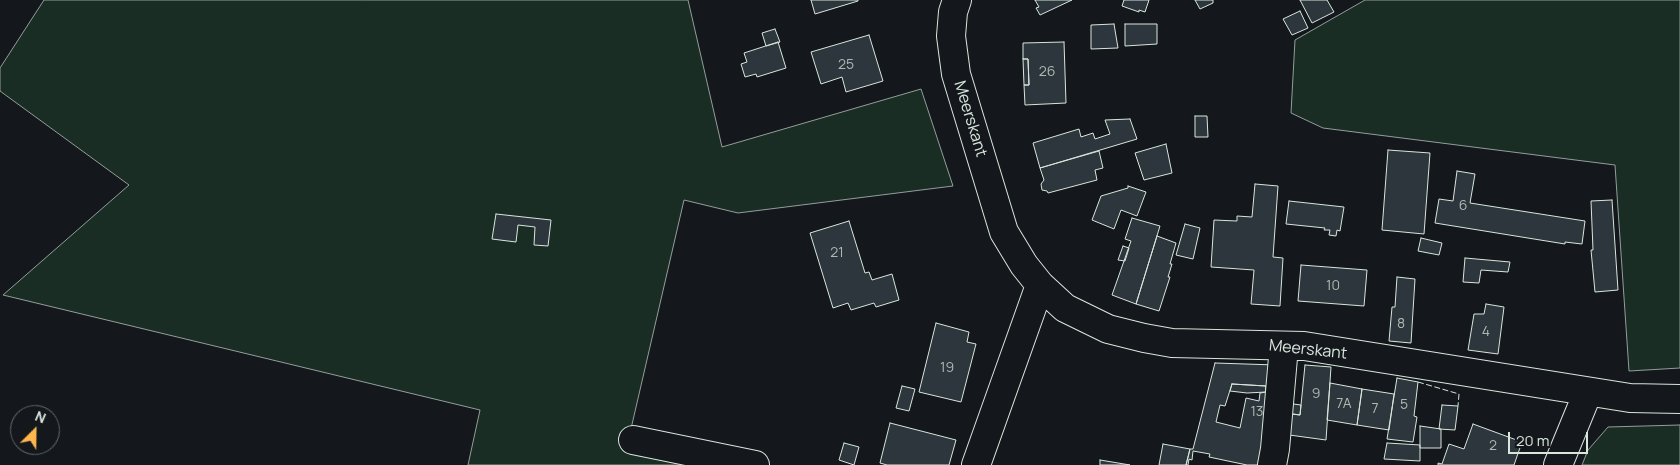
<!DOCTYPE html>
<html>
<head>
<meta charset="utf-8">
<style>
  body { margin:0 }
  #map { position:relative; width:1680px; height:465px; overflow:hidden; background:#14181c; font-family:Manrope,sans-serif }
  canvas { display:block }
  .north { position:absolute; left:10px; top:405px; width:50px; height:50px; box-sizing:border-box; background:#14181c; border:1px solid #626a69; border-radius:50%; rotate:23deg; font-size:14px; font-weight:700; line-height:20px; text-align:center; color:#d8e6dc }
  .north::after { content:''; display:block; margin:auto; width:18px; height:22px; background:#ffb74d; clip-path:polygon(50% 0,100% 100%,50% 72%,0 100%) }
  .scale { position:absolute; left:1508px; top:432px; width:80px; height:22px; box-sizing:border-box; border:2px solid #d8e6dc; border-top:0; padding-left:6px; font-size:15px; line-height:18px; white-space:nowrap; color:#d8e6dc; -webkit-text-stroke:4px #14181c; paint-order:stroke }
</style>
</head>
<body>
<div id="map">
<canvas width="1680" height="465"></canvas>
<div class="north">N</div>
<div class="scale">20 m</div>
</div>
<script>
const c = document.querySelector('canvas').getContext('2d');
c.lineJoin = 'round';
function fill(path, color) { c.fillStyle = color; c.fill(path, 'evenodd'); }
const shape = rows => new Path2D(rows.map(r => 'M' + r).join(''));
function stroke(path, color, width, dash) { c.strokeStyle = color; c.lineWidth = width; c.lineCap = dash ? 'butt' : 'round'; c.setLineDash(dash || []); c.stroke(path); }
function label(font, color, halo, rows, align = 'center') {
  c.font = font + ' Manrope,sans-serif'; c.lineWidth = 4; c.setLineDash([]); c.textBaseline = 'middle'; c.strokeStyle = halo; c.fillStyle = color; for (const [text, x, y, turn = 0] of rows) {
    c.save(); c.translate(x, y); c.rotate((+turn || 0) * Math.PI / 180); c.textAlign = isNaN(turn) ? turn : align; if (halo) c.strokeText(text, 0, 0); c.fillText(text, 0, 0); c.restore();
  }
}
const green = shape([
  [44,0,688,0,722,147,921,89,953,186,738,213,684,200,627,446,718,465,468,465,480,410,3,295,129,185,0,91,0,68,44,0],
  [1365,0,1680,0,1680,368,1629,371,1615,165,1323,128,1291,113,1295,40,1365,0],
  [1680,425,1680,465,1582,465,1588,450,1608,427,1680,425]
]);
fill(green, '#1a2d24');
stroke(green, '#939e99', 1);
const building = shape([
  [811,0,858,0,858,1,815,14,811,0],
  [1035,0,1072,0,1040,15,1036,8,1039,7,1035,0],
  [1124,0,1149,0,1145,12,1139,10,1139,12,1122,6,1124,0],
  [1195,0,1213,0,1213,3,1200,9,1195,0],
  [1300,0,1327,0,1334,12,1312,23,1300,0],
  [1300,11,1308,28,1292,35,1283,19,1300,11],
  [1114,24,1118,48,1091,49,1091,25,1114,24],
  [1125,24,1157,24,1157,44,1125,46,1125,24],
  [775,29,780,42,766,46,762,33,775,29],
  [869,35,883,81,846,92,842,77,821,84,811,52,869,35],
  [778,42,786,68,757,77,756,74,745,77,741,64,747,62,744,53,778,42],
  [1064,42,1066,103,1025,105,1024,85,1029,85,1028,59,1023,59,1023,43,1064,42],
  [1023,59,1028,59,1029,85,1024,85,1023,59],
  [1195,116,1207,116,1208,137,1195,137,1195,116],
  [1130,119,1137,139,1040,168,1033,143,1079,129,1081,137,1093,133,1095,139,1110,134,1105,120,1130,119],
  [1166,144,1172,173,1144,180,1135,153,1166,144],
  [1388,150,1430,153,1424,234,1382,230,1388,150],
  [1099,151,1103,168,1095,170,1097,180,1048,193,1047,191,1042,190,1041,184,1044,180,1040,168,1099,151],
  [1457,171,1475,174,1470,203,1585,221,1582,244,1565,242,1565,244,1435,223,1439,199,1453,201,1457,171],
  [1255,184,1278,186,1273,257,1283,258,1280,306,1251,304,1254,270,1211,267,1214,220,1237,221,1237,216,1252,217,1255,184],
  [1128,186,1146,192,1137,216,1121,210,1114,229,1092,220,1101,196,1128,188,1128,186],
  [1612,200,1618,290,1595,292,1591,250,1593,250,1591,201,1612,200],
  [1289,201,1344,207,1340,231,1337,230,1336,236,1329,235,1330,230,1324,230,1325,228,1286,224,1289,201],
  [496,214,551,220,548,246,534,245,535,227,518,225,516,242,492,239,496,214],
  [1132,218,1160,226,1136,304,1112,295,1131,241,1125,239,1132,218],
  [849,221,865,273,869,272,872,280,892,274,899,300,876,307,874,303,851,310,848,303,833,308,810,233,849,221],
  [1185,224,1200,228,1193,259,1176,255,1185,224],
  [1157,236,1176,243,1170,264,1172,264,1168,277,1170,277,1159,311,1136,304,1157,236],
  [1421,238,1442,243,1439,255,1418,251,1421,238],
  [1123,246,1129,248,1125,261,1118,260,1123,246],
  [1465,258,1510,262,1508,272,1481,270,1479,283,1463,282,1465,258],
  [1301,265,1367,270,1364,306,1298,301,1301,265],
  [1397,277,1415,279,1411,343,1389,341,1392,307,1395,307,1397,277],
  [1486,304,1504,307,1498,354,1468,350,1474,314,1484,314,1486,304],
  [936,323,969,332,967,342,976,344,961,402,919,392,936,323],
  [1215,363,1276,365,1267,465,1247,465,1209,457,1210,454,1193,451,1192,460,1189,459,1188,465,1186,465,1190,449,1193,449,1215,363],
  [1232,384,1266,386,1266,392,1260,393,1259,401,1246,398,1240,428,1216,422,1220,405,1225,406,1232,384],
  [1305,365,1331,367,1326,440,1282,434,1285,413,1300,415,1305,365],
  [1397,378,1418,382,1414,416,1417,417,1413,442,1387,439,1397,378],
  [1330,383,1362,389,1357,425,1327,420,1330,383],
  [1232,384,1266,386,1266,392,1247,393,1230,391,1232,384],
  [902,386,915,389,909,411,896,408,902,386],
  [1362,389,1394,394,1389,430,1357,425,1362,389],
  [1286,403,1301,405,1300,415,1285,413,1286,403],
  [1442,405,1458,406,1455,430,1439,429,1442,405],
  [890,423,956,440,949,465,887,465,880,463,890,423],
  [1473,424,1522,442,1514,465,1438,465,1438,463,1442,464,1449,444,1464,449,1473,424],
  [1420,426,1441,429,1441,448,1420,448,1420,426],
  [844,443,859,447,854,465,839,460,844,443],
  [1387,443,1420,445,1420,461,1384,459,1387,443],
  [1163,444,1190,449,1186,465,1159,465,1163,444],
  [1100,460,1130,465,1100,465,1100,460]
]);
fill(building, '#2c363c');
stroke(building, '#d8e6dc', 1);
const minor = shape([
  [957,0,953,12,951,36,956,74,1004,232,1024,265,1040,285,1065,308,1108,329,1144,338,1172,343,1304,346,1630,398,1680,399],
  [633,440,755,465],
  [976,465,1040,285],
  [1272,465,1275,449,1284,346],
  [1558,465,1588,392]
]);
stroke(minor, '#d8e6dc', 30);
stroke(minor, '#14181c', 28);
stroke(shape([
  [1418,382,1459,394,1458,406]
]), '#d8e6dc', 1, [6, 2.5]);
label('14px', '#adbab4', null, [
  ["25",846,65],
  ["26",1047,72],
  ["6",1463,206],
  ["21",837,253],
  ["10",1333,286],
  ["8",1401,324],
  ["4",1486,332],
  ["19",947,368],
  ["9",1316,394],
  ["7A",1344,404],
  ["5",1404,405],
  ["7",1375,409],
  ["13",1257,412],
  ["2",1493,446]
]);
label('16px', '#d8e6dc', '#14181c', [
  ["Meerskant",970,119,73],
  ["Meerskant",1308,350,6]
]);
</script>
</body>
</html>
